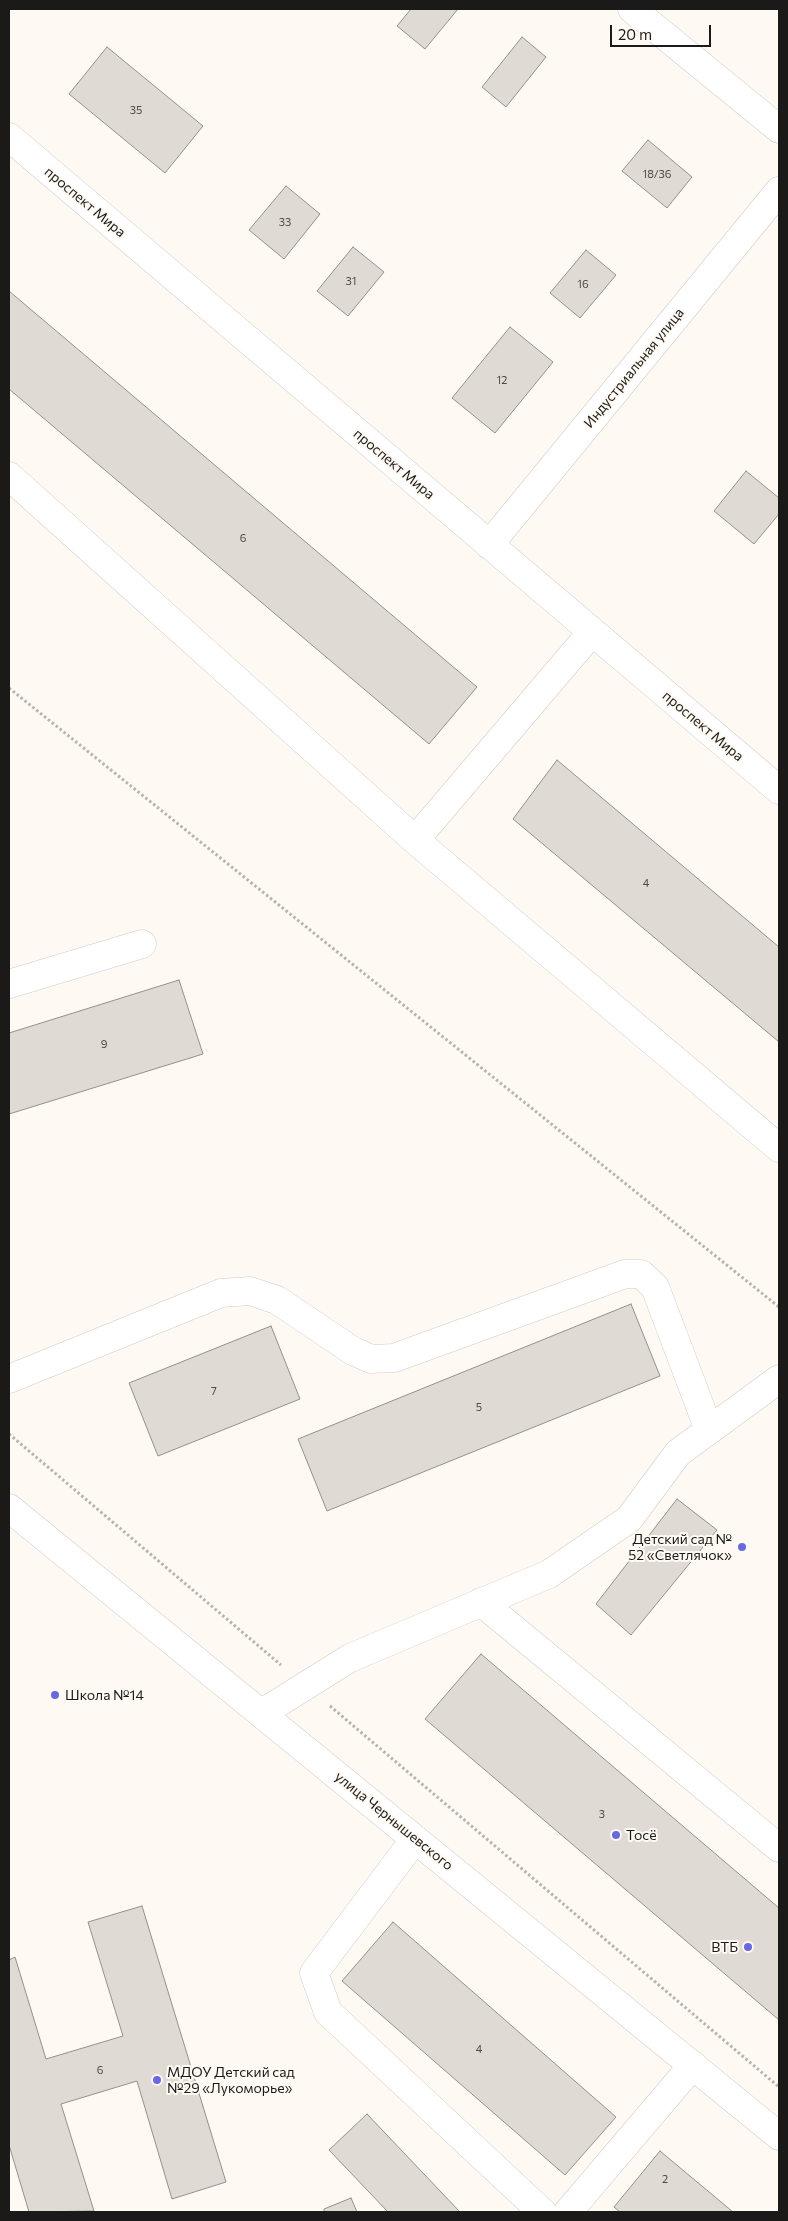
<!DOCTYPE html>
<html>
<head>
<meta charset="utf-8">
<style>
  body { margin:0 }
  #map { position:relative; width:788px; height:2221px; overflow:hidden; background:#fff9f3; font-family:Commissioner,sans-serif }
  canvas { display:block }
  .frame { position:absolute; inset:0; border:10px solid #1c1a18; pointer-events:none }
  .scale { position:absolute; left:610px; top:25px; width:101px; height:22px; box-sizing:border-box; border:2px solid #1c1a18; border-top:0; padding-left:6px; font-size:15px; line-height:18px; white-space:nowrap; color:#1c1a18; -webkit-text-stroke:4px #fff9f3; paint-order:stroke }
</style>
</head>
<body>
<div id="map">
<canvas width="788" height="2221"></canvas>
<div class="frame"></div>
<div class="scale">20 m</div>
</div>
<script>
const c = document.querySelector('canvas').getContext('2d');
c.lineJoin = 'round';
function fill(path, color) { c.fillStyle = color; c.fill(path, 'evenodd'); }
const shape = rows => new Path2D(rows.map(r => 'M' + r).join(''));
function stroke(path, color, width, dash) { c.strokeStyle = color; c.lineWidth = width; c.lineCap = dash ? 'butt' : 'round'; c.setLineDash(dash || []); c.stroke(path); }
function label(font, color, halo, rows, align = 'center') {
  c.font = font + ' Commissioner,sans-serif'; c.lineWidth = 4; c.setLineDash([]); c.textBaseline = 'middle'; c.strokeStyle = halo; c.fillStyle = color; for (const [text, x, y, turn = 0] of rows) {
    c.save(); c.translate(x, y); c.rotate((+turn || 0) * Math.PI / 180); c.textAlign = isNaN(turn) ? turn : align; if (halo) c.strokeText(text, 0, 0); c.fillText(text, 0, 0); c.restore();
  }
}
const building = shape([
  [411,9,458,9,425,49,397,26,411,9],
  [522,37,546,57,506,107,482,87,522,37],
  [107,47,203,126,165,173,69,94,107,47],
  [648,140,692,177,667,208,622,171,648,140],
  [286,186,320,214,284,259,249,230,286,186],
  [353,247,384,272,348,316,317,291,353,247],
  [586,250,616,275,580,318,550,293,586,250],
  [9,291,477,687,429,744,9,389,9,291],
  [510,327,553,362,495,433,452,398,510,327],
  [746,471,779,498,779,514,754,544,714,511,746,471],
  [557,760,779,947,779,1042,513,819,557,760],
  [179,980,203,1054,9,1114,9,1033,179,980],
  [631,1304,660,1376,327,1511,298,1439,631,1304],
  [271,1326,300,1399,158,1456,129,1383,271,1326],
  [677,1499,717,1530,631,1635,596,1604,677,1499],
  [481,1654,779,1908,779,2020,425,1719,481,1654],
  [142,1906,226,2182,172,2199,137,2081,61,2104,94,2211,29,2212,9,2145,9,1960,15,1957,46,2059,123,2036,88,1922,142,1906],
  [393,1922,616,2117,565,2175,342,1981,393,1922],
  [367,2114,460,2212,388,2212,329,2150,367,2114],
  [660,2151,733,2212,620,2212,614,2207,660,2151],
  [351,2198,357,2212,324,2212,324,2209,351,2198]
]);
fill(building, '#e0dad4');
stroke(building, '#95908a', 1);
const minor = shape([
  [632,9,779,129],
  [9,137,779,790],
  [9,476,415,840,779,1148],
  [489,545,779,191],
  [415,840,592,632],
  [9,984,142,944],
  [9,1379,221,1293,250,1291,277,1300,353,1351,371,1359,394,1358,625,1274,641,1274,655,1287,709,1430],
  [9,1508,779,2136],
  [481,1602,779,1848],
  [262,1713,350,1658,549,1574,629,1519,678,1453,779,1379],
  [415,1839,314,1973,328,2012,542,2212],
  [568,2212,693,2065]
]);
stroke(minor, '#d1ccc6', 29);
stroke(shape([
  [9,688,779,1307],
  [9,1434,281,1665],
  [330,1706,779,2087]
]), '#b8b3ae', 3, [2.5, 2.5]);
stroke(minor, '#fff', 28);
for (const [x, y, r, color] of [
  [742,1547,5,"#6669e2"],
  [55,1695,5,"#6669e2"],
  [616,1835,5,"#6669e2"],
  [748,1947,5,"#6669e2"],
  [157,2080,5,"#6669e2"]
]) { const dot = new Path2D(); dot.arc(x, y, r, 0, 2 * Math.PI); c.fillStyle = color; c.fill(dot); stroke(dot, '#fff9f3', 2); }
label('11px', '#4d4a47', null, [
  ["35",136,110],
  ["18/36",657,174],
  ["33",285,222],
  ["31",351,281],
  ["16",583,284],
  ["12",502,380],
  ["6",243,538],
  ["4",646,883],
  ["9",104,1044],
  ["7",214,1391],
  ["5",479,1407],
  ["3",602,1814],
  ["4",479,2049],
  ["6",100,2070],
  ["2",665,2179]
]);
label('14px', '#1c1a18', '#fff9f3', [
  ["проспект Мира",85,202,40],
  ["Индустриальная улица",634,368,-51],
  ["проспект Мира",394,464,40],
  ["проспект Мира",703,726,40],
  ["улица Чернышевского",394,1821,39]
]);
label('14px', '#1c1a18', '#fff9f3', [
  ["Детский сад №",732,1539,"right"],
  ["52 «Светлячок»",732,1555,"right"],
  ["Школа №14",65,1695],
  ["Тосё",626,1835],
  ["ВТБ",738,1947,"right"],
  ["МДОУ Детский сад",167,2072],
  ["№29 «Лукоморье»",167,2088]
], 'left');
</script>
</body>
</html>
